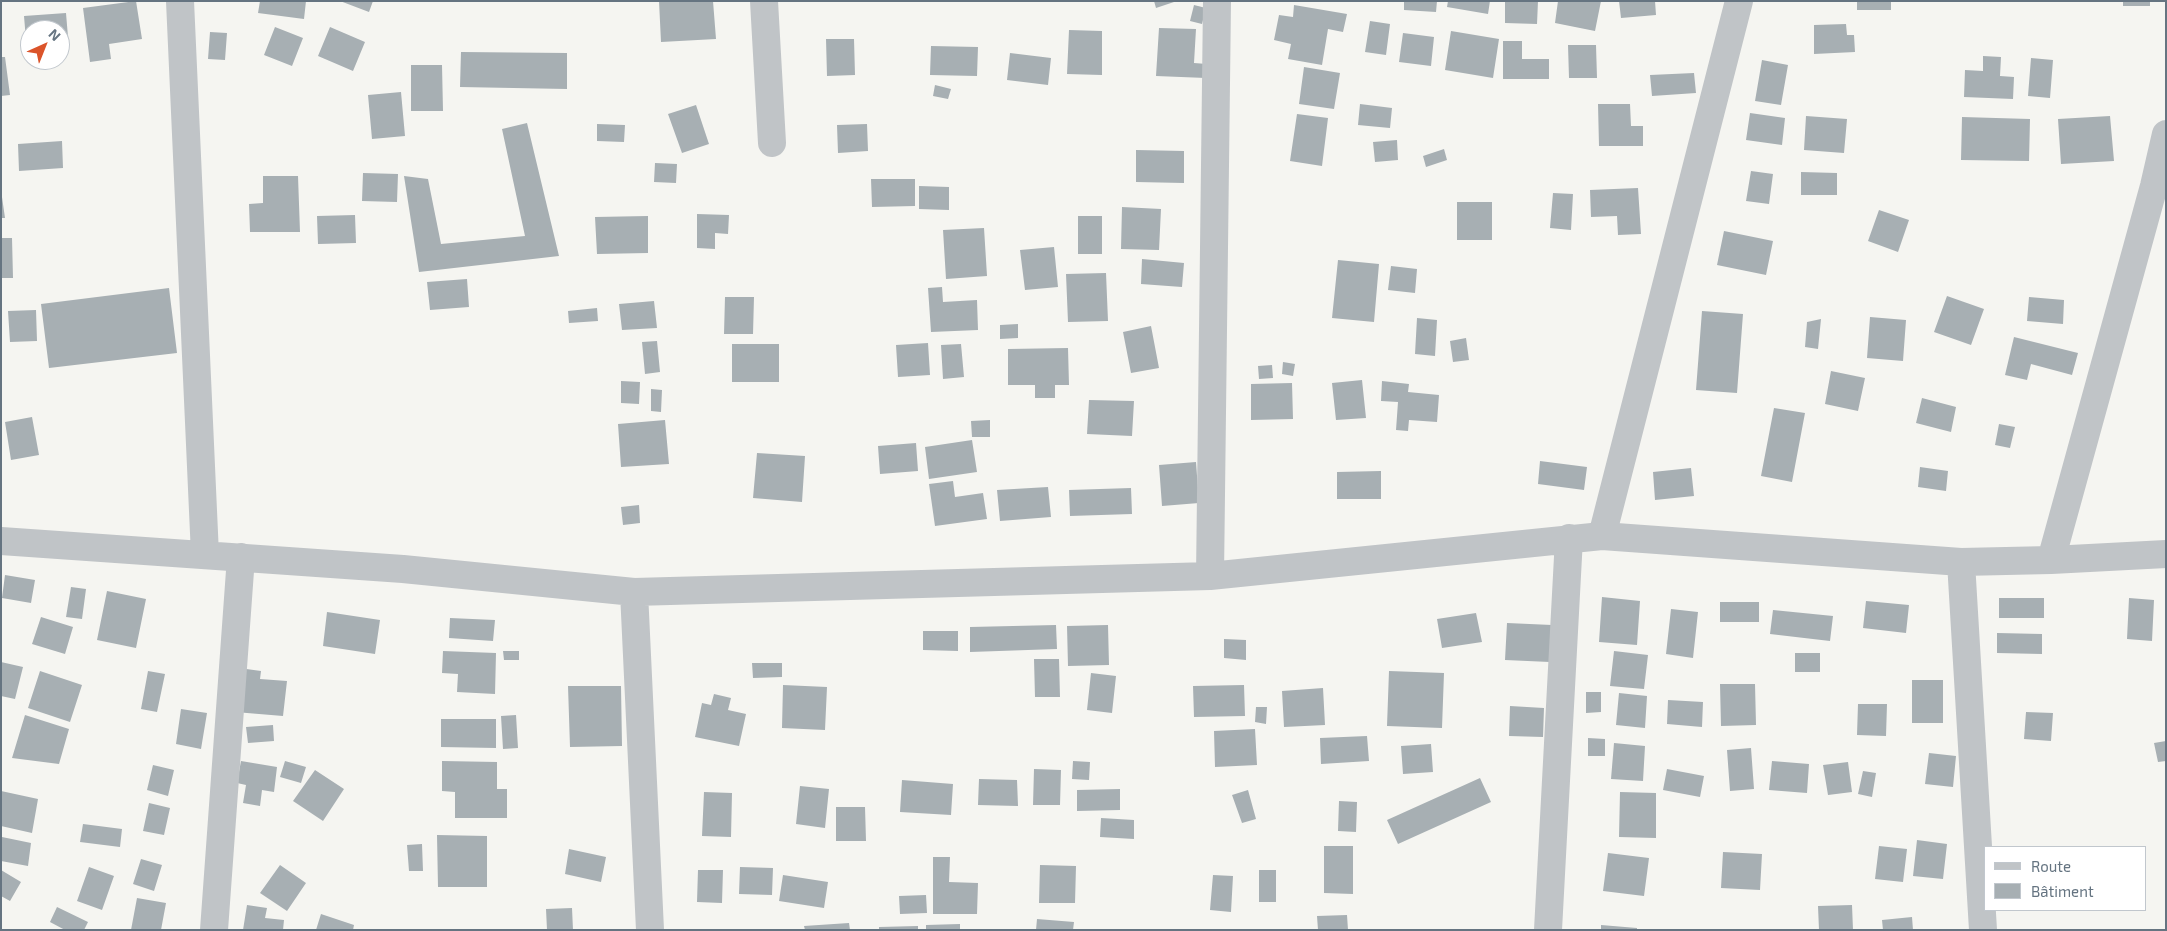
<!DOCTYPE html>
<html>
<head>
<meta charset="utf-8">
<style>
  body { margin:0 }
  #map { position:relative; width:2167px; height:931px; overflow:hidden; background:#f5f5f1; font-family:"Exo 2",sans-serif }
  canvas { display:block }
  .frame { position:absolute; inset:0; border:2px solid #657481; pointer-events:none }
  .legend { position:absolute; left:1984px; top:846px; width:162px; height:65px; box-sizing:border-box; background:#fff; border:1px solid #c1c7cd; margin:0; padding:6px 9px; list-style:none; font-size:15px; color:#657481 }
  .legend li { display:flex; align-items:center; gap:10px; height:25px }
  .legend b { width:25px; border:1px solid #c1c7cd }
  .north { position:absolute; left:20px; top:20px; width:50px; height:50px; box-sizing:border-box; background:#fff; border:1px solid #c1c7cd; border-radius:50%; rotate:44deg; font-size:14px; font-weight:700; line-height:20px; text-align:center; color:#657481 }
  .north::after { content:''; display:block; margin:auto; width:18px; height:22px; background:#db542a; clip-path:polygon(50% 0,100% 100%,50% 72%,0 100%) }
</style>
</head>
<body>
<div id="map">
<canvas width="2167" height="931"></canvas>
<div class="frame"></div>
<ul class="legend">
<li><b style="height:6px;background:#c0c4c7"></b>Route</li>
<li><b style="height:14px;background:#a7afb3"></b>Bâtiment</li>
</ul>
<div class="north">N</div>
</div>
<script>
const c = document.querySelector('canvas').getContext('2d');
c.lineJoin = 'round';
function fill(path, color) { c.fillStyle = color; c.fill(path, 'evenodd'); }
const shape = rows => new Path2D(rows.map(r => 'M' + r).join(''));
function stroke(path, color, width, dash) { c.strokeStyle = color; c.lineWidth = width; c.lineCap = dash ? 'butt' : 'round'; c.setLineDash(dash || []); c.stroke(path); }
fill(shape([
  [136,1,142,39,109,44,111,59,90,62,83,8],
  [260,1,306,1,304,19,258,13],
  [340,1,373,1,369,12],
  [659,1,713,1,716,39,661,42],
  [1154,1,1174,1,1174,2,1156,8],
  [1404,1,1437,1,1436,12,1404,10],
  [1448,1,1490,1,1488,14,1447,7],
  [1505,1,1538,1,1537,24,1505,23],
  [1558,1,1601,1,1595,31,1555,23],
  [1619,1,1655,1,1656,15,1621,18],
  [1857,1,1891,1,1891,10,1857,10],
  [2123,1,2150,1,2150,6,2123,6],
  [1194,5,1206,8,1202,24,1190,21],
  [1294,5,1347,14,1343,32,1328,29,1322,65,1288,59,1291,44,1274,40,1279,15,1293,17],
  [66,13,69,49,60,50,60,30,30,30,30,52,27,52,24,16],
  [1370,21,1390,24,1386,55,1365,52],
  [1846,24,1847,35,1854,35,1855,52,1814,54,1814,25],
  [275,27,303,38,292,66,264,55],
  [330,27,365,42,353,71,318,56],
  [1159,28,1196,29,1194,63,1207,64,1206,78,1156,76],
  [1069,30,1102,31,1102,75,1067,74],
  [1451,31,1499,39,1493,78,1445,70],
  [210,32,227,33,225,60,208,59],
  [1403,33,1434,37,1431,66,1399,62],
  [826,39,854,39,855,75,827,76],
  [1503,41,1522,41,1522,59,1549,59,1549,79,1503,79],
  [1568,45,1596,45,1597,78,1569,78],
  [931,46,978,47,977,76,930,75],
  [461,52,567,53,567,89,460,87],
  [1010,53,1051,58,1048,85,1007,80],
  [1983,56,2001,57,2000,76,2014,77,2013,99,1964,97,1965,70,1983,71],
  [1,57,5,57,10,95,1,96],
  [2031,58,2053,60,2050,98,2028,96],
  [1762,60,1788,65,1781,105,1755,101],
  [411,65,442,65,443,111,411,111],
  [1304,67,1340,73,1334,109,1299,104],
  [1694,73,1696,93,1652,96,1650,75],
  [935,85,951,89,948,99,933,96],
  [401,92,405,136,372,139,368,95],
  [1360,104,1392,108,1390,128,1358,125],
  [1598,104,1630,104,1631,126,1643,126,1643,146,1599,146],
  [696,105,709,144,682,153,668,114],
  [1750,113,1785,118,1782,145,1746,140],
  [1297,114,1328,118,1322,166,1290,161],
  [1806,116,1847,119,1844,153,1804,150],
  [2110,116,2114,161,2061,164,2058,119],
  [1962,117,2030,119,2029,161,1961,160],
  [527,123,559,256,419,272,404,176,428,179,441,244,525,236,502,129],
  [597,124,625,125,624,142,597,141],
  [867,124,868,151,838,153,837,125],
  [1397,140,1398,160,1375,162,1373,142],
  [62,141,63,168,19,171,18,144],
  [1444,149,1447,160,1426,167,1423,156],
  [1136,150,1184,151,1184,183,1136,182],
  [655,163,677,164,676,183,654,182],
  [1751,171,1773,174,1769,204,1746,201],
  [1801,172,1837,173,1837,195,1801,195],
  [363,173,398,174,397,202,362,201],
  [263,176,298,176,300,232,250,232,249,204,263,203],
  [871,179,915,179,915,206,872,207],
  [919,186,949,187,949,210,919,209],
  [1638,188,1641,234,1618,235,1617,216,1591,217,1590,190],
  [1,190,5,218,1,218],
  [1553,193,1573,194,1571,230,1550,228],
  [1457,202,1492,202,1492,240,1457,240],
  [1122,207,1161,209,1159,250,1121,249],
  [1879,210,1909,220,1898,252,1868,241],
  [697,214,729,215,728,234,715,233,715,249,697,248],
  [355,215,356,243,318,244,317,216],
  [648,216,648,253,597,254,595,217],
  [1078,216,1102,216,1102,254,1078,254],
  [984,228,987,276,946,279,943,230],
  [1724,231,1773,241,1766,275,1717,265],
  [1,238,12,238,13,278,1,278],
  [1054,247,1058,287,1025,290,1020,250],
  [1142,259,1184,263,1182,287,1141,284],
  [1338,260,1379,264,1374,322,1332,318],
  [1391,266,1417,269,1415,293,1388,290],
  [1106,273,1108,321,1068,322,1066,274],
  [467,279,469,307,430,310,427,282],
  [942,287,943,302,977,300,978,330,931,332,928,288],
  [169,288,177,353,49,368,41,304],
  [1947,296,1984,309,1971,345,1934,332],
  [725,297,754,297,753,334,724,334],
  [2029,297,2064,300,2063,324,2027,321],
  [654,301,657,328,622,330,619,304],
  [597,308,598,321,569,323,568,311],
  [36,310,37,341,10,342,8,311],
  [1702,311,1743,314,1737,393,1696,390],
  [1870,317,1906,320,1903,361,1867,358],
  [1417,318,1437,320,1435,356,1415,354],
  [1821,319,1818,349,1805,347,1807,322],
  [1018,324,1018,338,1000,339,1000,325],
  [1151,326,1159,368,1131,373,1123,332],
  [2014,337,2078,353,2072,375,2031,364,2027,380,2005,375],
  [1466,338,1469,360,1453,362,1450,341],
  [657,341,660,372,645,374,642,342],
  [928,343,930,375,898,377,896,345],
  [732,344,779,344,779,382,732,382],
  [961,344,964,377,943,379,941,345],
  [1068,348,1069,385,1055,385,1055,398,1035,398,1035,385,1008,385,1008,349],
  [1283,362,1295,364,1293,376,1282,374],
  [1272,365,1273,378,1259,379,1258,366],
  [1831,371,1865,378,1858,411,1825,404],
  [1362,380,1366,418,1336,420,1332,383],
  [621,381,640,382,639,404,621,403],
  [1382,381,1409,384,1408,392,1439,395,1437,422,1409,420,1408,431,1396,430,1398,402,1381,401],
  [1292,383,1293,419,1251,420,1251,384],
  [651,389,662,390,661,412,651,411],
  [1922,398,1956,407,1951,432,1916,423],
  [1089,400,1134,401,1132,436,1087,434],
  [1774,408,1805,413,1792,482,1761,476],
  [32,417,39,455,11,460,5,422],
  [665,420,669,464,621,467,618,424],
  [990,420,990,437,972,437,971,421],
  [1999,424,2015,427,2010,448,1995,445],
  [972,440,977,472,929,479,925,447],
  [916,443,918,471,880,474,878,446],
  [757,453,805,456,802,502,753,498],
  [1540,461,1587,467,1584,490,1538,484],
  [1196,462,1199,503,1162,506,1159,465],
  [1920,467,1948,471,1946,491,1918,487],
  [1691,468,1694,496,1655,500,1653,472],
  [1381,471,1381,499,1337,499,1337,472],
  [953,481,955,497,983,493,987,519,935,526,929,484],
  [1048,487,1051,517,1000,521,997,490],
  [1131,488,1132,514,1070,516,1069,490],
  [639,505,640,523,623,525,621,507],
  [5,575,35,580,31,603,2,598],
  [71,587,86,589,82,619,66,617],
  [107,591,146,599,136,648,97,640],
  [1602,597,1640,601,1637,645,1599,642],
  [1999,598,2044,598,2044,618,1999,618],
  [2129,598,2154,600,2152,641,2127,639],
  [1866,601,1909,605,1906,633,1863,628],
  [1720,602,1759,602,1759,622,1720,622],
  [1671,609,1698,612,1693,658,1666,654],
  [1773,610,1833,616,1830,641,1770,634],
  [327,612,380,620,375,654,323,646],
  [1476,613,1482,642,1442,648,1437,619],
  [41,617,73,627,65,654,32,644],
  [450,618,495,620,493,641,449,638],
  [1507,623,1552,625,1550,662,1505,660],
  [1056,625,1057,649,970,652,970,627],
  [1108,625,1109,665,1068,666,1067,626],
  [923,631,958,631,958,651,923,650],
  [1997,633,2042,634,2042,654,1997,653],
  [1224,639,1246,640,1246,660,1224,658],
  [443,651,496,653,495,694,457,692,458,674,442,673],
  [503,651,519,651,519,660,504,660],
  [1614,651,1648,655,1644,689,1610,686],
  [1795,653,1820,653,1820,672,1795,672],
  [1034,659,1059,659,1060,697,1035,697],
  [1,662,23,667,15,699,1,696],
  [752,663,782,663,782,677,753,678],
  [239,668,261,671,260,679,287,681,283,716,235,712],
  [40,671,82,685,70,722,28,708],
  [148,671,165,674,157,712,141,709],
  [1389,671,1444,673,1442,728,1387,726],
  [1091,673,1116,676,1112,713,1087,710],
  [1912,680,1943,680,1943,723,1912,723],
  [1720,684,1755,684,1756,725,1721,726],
  [783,685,827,687,825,730,782,728],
  [1244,685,1245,716,1194,717,1193,686],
  [568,686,621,686,622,746,570,747],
  [1323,688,1325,725,1284,727,1282,691],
  [1586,692,1601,692,1601,712,1586,713],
  [1619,693,1647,696,1645,728,1616,725],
  [714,694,731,698,728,710,746,714,739,746,695,737,702,703,711,705],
  [1668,700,1703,702,1702,727,1667,724],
  [1858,704,1887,704,1886,736,1857,735],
  [1510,706,1544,708,1543,737,1509,736],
  [1256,707,1267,707,1266,724,1255,722],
  [181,709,207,713,201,749,176,744],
  [2026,712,2053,713,2051,741,2024,739],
  [25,715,69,729,59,764,12,758],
  [516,715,518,748,503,749,501,716],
  [441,719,496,719,496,748,441,747],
  [273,725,274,741,248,743,246,727],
  [1255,729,1257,765,1215,767,1214,731],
  [1367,736,1369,761,1321,764,1320,738],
  [1588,738,1605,739,1605,756,1588,756],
  [2166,741,2166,761,2158,762,2154,743],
  [1614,743,1645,746,1643,781,1611,779],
  [1431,744,1433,772,1403,774,1401,746],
  [1751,748,1754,789,1730,791,1727,750],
  [1929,753,1956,756,1953,787,1925,784],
  [241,761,277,767,274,792,262,790,260,806,243,803,246,785,237,783],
  [285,761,306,767,301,783,280,777],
  [442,761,497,762,497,789,507,789,507,818,455,818,455,792,442,791],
  [1073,761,1090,762,1089,780,1072,779],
  [1772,761,1809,764,1807,793,1769,790],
  [1848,762,1852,792,1828,795,1823,765],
  [153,765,174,770,168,796,147,790],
  [1034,769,1061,770,1060,805,1033,805],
  [1667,769,1704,776,1700,797,1663,790],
  [315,770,344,789,323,821,293,801],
  [1863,771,1876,773,1872,797,1858,794],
  [1480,778,1491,802,1398,844,1387,820],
  [979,779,1017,780,1018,806,978,805],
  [902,780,953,784,951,815,900,812],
  [800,786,829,789,825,828,796,824],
  [1120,789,1120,810,1077,811,1077,790],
  [1248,790,1256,819,1242,823,1232,795],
  [1,791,38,799,32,833,1,826],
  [704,792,732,793,731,837,702,836],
  [1620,792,1656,793,1656,838,1619,837],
  [1339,801,1357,802,1356,832,1338,831],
  [149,803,170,808,164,835,143,831],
  [836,807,865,807,866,841,836,841],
  [1101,818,1134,820,1134,839,1100,837],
  [83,824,122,829,120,847,80,842],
  [437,835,487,836,487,887,438,887],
  [2,837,31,843,28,866,1,861],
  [1917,840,1947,844,1943,879,1913,876],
  [422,844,423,871,409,871,407,845],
  [1324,846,1353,846,1353,894,1324,893],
  [1879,846,1907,849,1903,882,1875,879],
  [569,849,606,857,601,882,565,874],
  [1723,852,1762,854,1760,890,1721,888],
  [1608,853,1649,858,1644,896,1603,891],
  [933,857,950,857,949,882,978,883,977,914,933,914],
  [141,859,162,865,154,891,133,884],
  [280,865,306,883,287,911,260,893],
  [1040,865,1076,866,1075,903,1039,903],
  [89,867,114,876,102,910,77,901],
  [740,867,773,868,772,895,739,894],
  [1,870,21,882,10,901,1,896],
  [698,870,723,870,722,903,697,902],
  [1259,870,1276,870,1276,902,1259,902],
  [783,875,828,882,824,908,779,901],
  [1213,875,1233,876,1231,912,1210,910],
  [926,895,927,913,900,914,899,896],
  [137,898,166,903,161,930,131,930],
  [247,905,267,908,265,918,284,920,283,930,243,930],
  [1852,905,1853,930,1819,930,1818,906],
  [57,907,88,922,84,930,65,930,50,922],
  [572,908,573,930,547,930,546,909],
  [321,914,354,925,353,930,316,930],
  [1347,915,1348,930,1318,930,1317,916],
  [1912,917,1913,930,1883,930,1882,920],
  [1037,919,1074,922,1073,930,1036,930],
  [849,923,850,930,805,930,804,926],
  [960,924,960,930,926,930,926,925],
  [1601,925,1637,928,1637,930,1601,930],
  [918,926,918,930,879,930,879,927]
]), '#a7afb3');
stroke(shape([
  [180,1,205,555],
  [764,1,772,143],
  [1602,536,1739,1],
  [1,541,403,569,634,592,1210,576,1602,536,1961,562,2051,560,2166,554],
  [2051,560,2154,186,2166,134],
  [1961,562,1983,930],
  [1210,576,1217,1],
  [634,592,650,930],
  [214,930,241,557],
  [1548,930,1569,538]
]), '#c0c4c7', 28);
</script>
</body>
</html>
